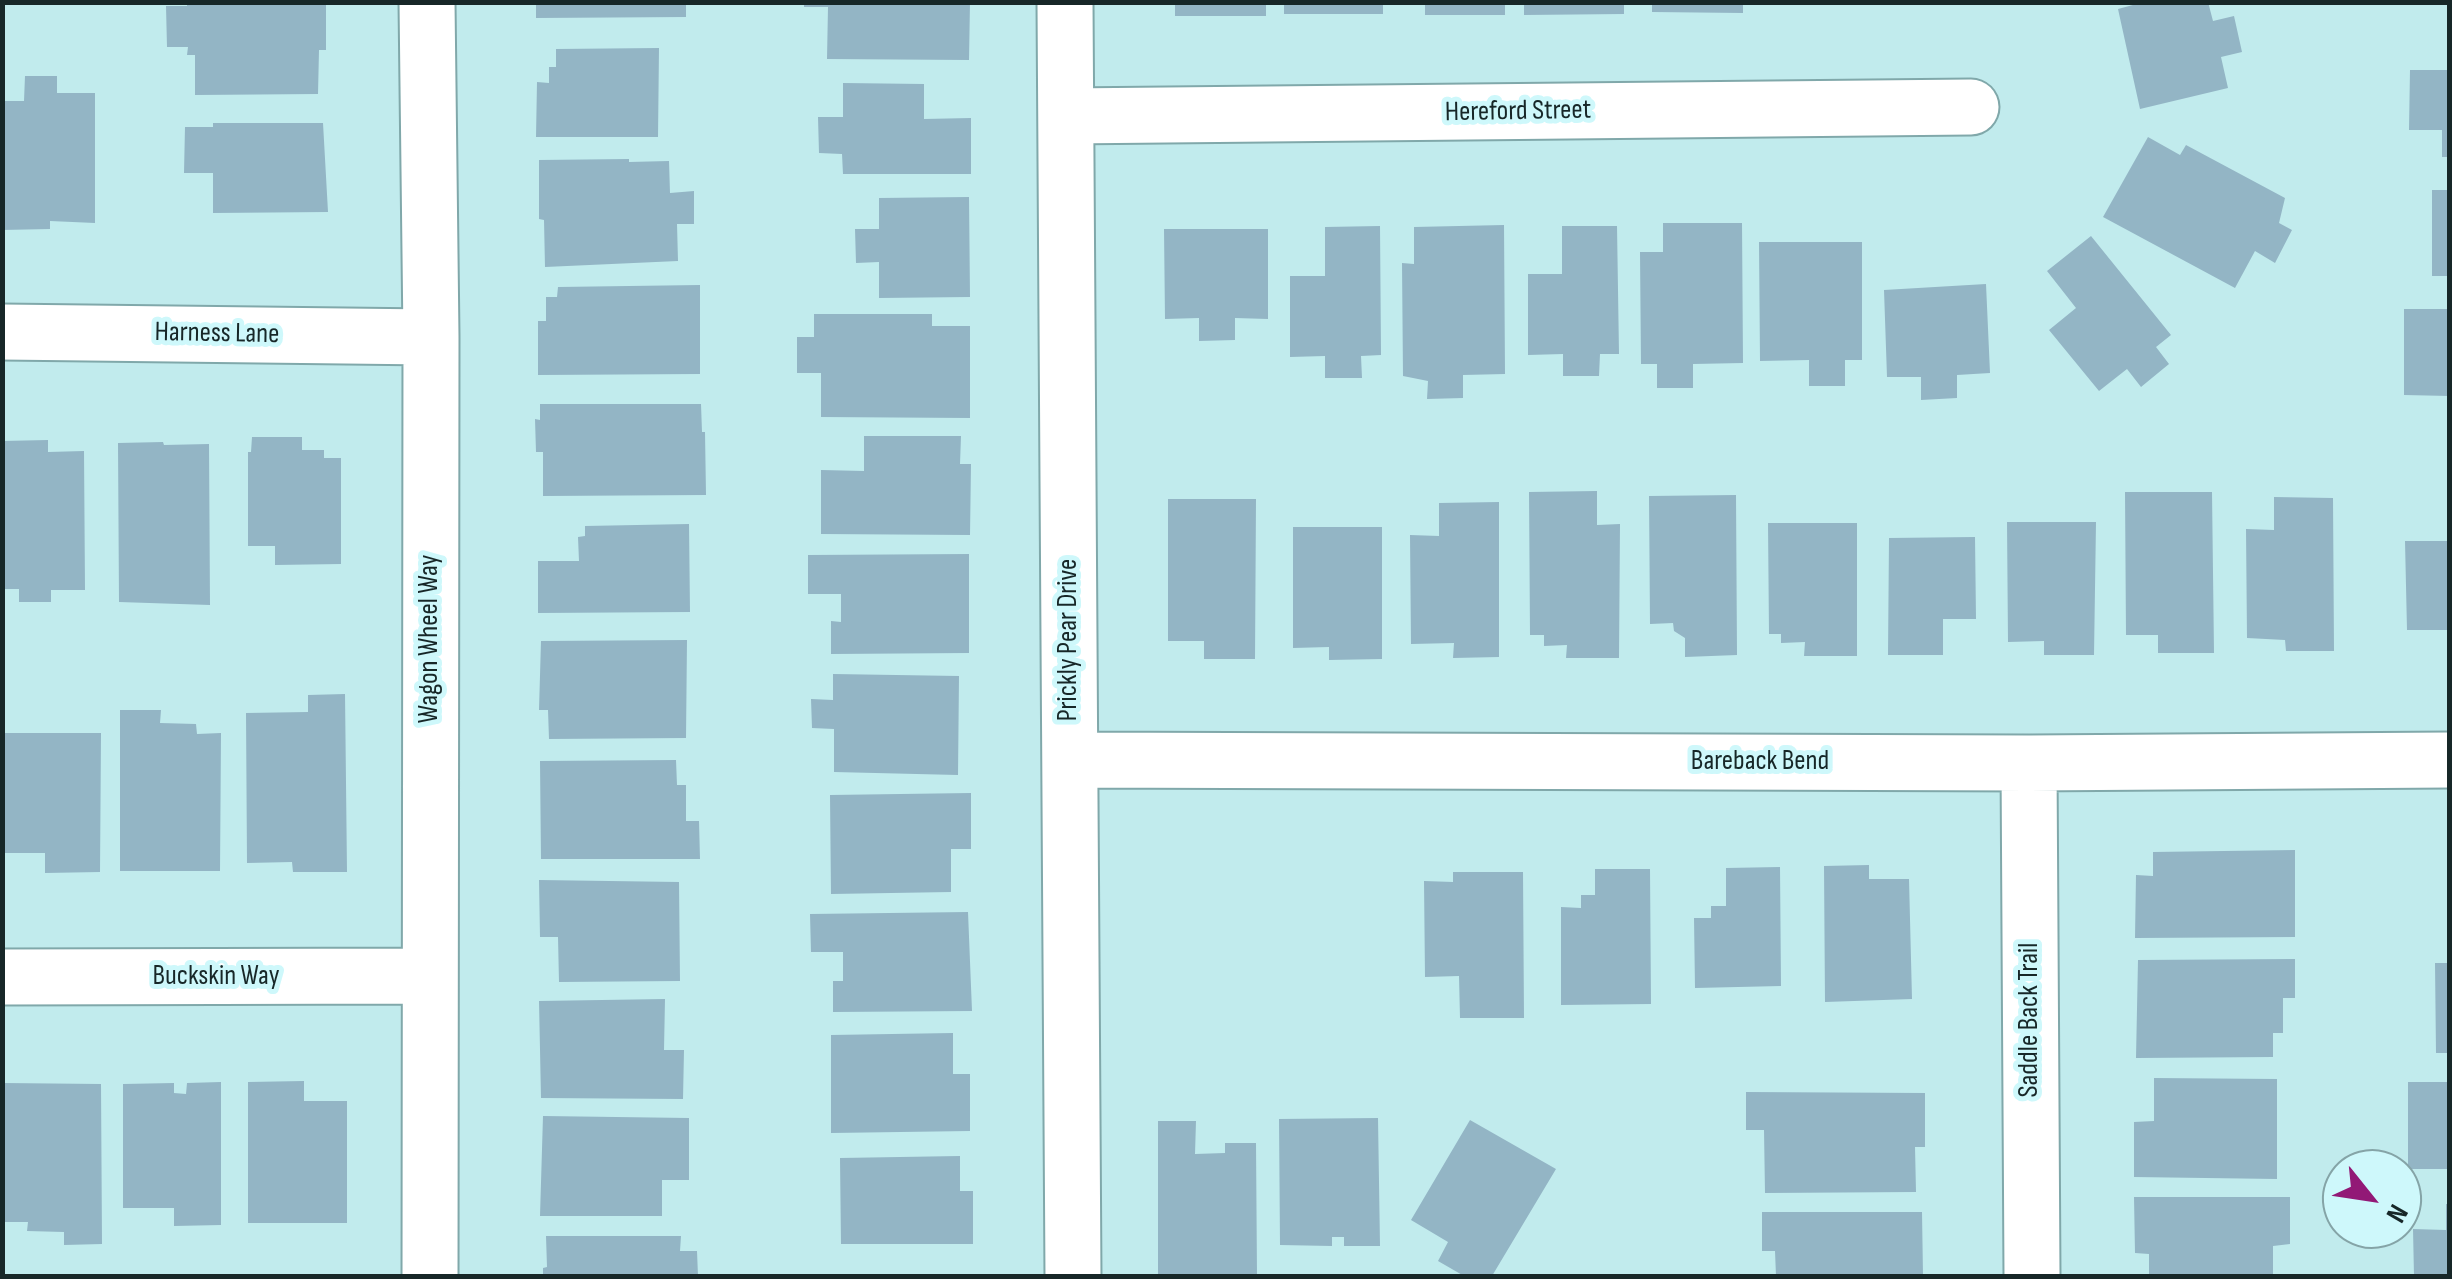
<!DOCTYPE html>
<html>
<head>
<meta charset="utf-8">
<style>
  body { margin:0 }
  #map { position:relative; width:2452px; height:1279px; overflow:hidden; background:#c1ebed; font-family:"Sofia Sans Condensed",sans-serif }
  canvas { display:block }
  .frame { position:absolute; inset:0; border:5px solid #172728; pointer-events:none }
  .north { position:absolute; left:2322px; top:1149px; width:100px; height:100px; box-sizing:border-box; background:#cef8fb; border:2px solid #85a4a7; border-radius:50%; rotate:120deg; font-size:28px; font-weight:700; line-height:40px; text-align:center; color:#172728 }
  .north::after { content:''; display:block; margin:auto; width:35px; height:45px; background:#921976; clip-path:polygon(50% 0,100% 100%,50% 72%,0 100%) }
</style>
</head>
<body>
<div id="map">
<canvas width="2452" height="1279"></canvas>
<div class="frame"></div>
<div class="north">N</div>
</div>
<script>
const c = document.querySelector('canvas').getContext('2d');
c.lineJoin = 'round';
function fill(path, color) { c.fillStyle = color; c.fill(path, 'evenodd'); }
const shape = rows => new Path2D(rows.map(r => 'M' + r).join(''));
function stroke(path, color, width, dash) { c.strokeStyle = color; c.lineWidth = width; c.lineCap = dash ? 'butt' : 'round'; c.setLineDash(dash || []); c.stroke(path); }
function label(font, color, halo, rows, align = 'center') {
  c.font = font + ' "Sofia Sans Condensed",sans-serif'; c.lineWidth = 10; c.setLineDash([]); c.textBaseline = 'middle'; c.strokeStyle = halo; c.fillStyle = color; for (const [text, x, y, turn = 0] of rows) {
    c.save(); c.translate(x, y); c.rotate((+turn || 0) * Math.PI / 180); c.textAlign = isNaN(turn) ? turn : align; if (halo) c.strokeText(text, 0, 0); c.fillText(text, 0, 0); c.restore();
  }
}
fill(shape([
  [187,2,326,2,326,50,319,50,318,94,195,95,195,55,187,55,188,47,167,47,166,6,187,6],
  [536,2,686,2,686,17,536,18],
  [804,2,970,2,969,60,827,59,828,7,804,7],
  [1175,2,1266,2,1266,16,1175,16],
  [1284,2,1383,2,1383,14,1284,14],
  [1425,2,1505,2,1505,15,1425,15],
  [1524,2,1624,2,1624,14,1524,15],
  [1652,2,1743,2,1743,13,1652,12],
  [2144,2,2208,2,2213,21,2234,16,2242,52,2221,57,2228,88,2140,109,2118,9],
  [659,48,658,137,536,137,537,82,549,83,549,67,556,67,556,49],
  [2410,70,2450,70,2450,157,2442,157,2442,130,2409,130],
  [25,76,57,76,57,93,95,93,95,223,50,221,50,229,2,230,2,101,24,101],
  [843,83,924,84,924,119,971,118,971,174,843,174,842,154,819,153,818,117,843,117],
  [213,123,323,123,328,212,213,213,213,173,184,173,185,127,213,127],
  [2148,137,2180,155,2186,145,2285,198,2279,223,2292,230,2275,263,2255,251,2235,288,2103,217],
  [629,159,629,162,669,161,670,193,694,191,694,224,677,224,678,261,545,267,544,220,539,219,539,160],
  [2432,190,2450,190,2450,276,2432,276],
  [969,197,970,297,879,298,879,262,856,263,855,229,879,229,879,198],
  [1663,223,1742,223,1743,363,1693,364,1693,388,1657,388,1657,364,1641,364,1640,252,1663,252],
  [1504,225,1505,374,1463,375,1463,398,1427,399,1428,381,1403,376,1402,263,1414,264,1414,227],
  [1380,226,1381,355,1361,356,1362,378,1325,378,1325,356,1290,357,1290,276,1325,276,1325,227],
  [1562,226,1617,226,1619,354,1600,354,1599,376,1563,376,1563,354,1528,355,1528,274,1562,274],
  [1164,229,1268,229,1268,319,1235,318,1235,340,1199,341,1199,318,1165,319],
  [2091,236,2171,335,2156,347,2169,364,2141,387,2127,369,2099,391,2049,330,2076,308,2047,271],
  [1759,242,1862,242,1862,360,1845,360,1845,386,1809,386,1809,360,1760,361],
  [1986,284,1990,373,1957,375,1957,398,1921,400,1921,377,1887,377,1884,290],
  [700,285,700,374,538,375,538,321,546,321,546,297,557,297,558,287],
  [2404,309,2450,309,2450,396,2404,395],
  [814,314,932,314,932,326,970,326,970,418,821,417,821,373,797,373,797,337,814,337],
  [540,404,701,404,702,432,705,432,706,495,543,496,543,452,536,452,535,419,540,420],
  [864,436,961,436,960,464,971,464,970,535,821,534,821,470,864,471],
  [252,437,302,437,302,450,324,450,324,458,341,458,341,564,275,565,275,546,248,546,248,452,251,452],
  [48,440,48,452,84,451,85,590,51,590,51,602,19,602,19,589,2,589,2,441],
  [163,442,164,445,209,444,210,605,119,602,118,443],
  [1597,491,1597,525,1620,524,1619,658,1566,658,1567,645,1544,646,1544,635,1530,635,1529,492],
  [2125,492,2212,492,2214,653,2158,653,2158,635,2126,635],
  [1736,495,1737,655,1685,657,1685,638,1674,631,1673,623,1650,624,1649,496],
  [2274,497,2333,498,2334,651,2286,651,2285,640,2247,638,2246,529,2274,530],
  [1168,499,1256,499,1255,659,1204,659,1204,641,1168,641],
  [1499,502,1499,657,1453,658,1454,643,1411,644,1410,535,1439,536,1439,503],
  [2007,522,2096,522,2094,655,2044,655,2044,641,2008,642],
  [1768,523,1857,523,1857,656,1804,656,1805,642,1781,643,1781,634,1769,634],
  [689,524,690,612,538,613,538,561,579,561,578,537,585,536,585,526],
  [1293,527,1382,527,1382,659,1329,660,1329,647,1293,648],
  [1975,537,1976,619,1943,619,1943,655,1888,655,1889,538],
  [2405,541,2450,541,2450,630,2407,630],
  [969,554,969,653,831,654,831,621,841,622,841,594,808,594,808,555],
  [687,640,686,738,549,739,548,710,539,710,541,641],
  [833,674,959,676,958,775,834,772,834,729,812,728,811,699,833,700],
  [345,694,347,872,293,872,292,862,247,863,246,713,308,712,308,695],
  [120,710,161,710,160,723,196,724,197,734,221,733,220,871,120,871],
  [2,733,101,733,100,872,45,873,45,853,2,853],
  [676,760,677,785,686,785,686,821,699,821,700,859,541,859,540,761],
  [971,793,971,849,951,849,951,892,831,894,830,795],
  [2295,850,2295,937,2135,938,2136,875,2153,876,2153,852],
  [1869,865,1869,879,1909,879,1912,999,1825,1002,1824,866],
  [1780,867,1781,986,1695,988,1694,918,1711,918,1711,906,1726,906,1726,868],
  [1595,869,1650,869,1651,1004,1561,1005,1561,907,1581,908,1581,895,1595,895],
  [1453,872,1523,872,1524,1018,1460,1018,1459,976,1425,977,1424,881,1453,882],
  [539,880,679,882,680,981,559,982,558,937,540,937],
  [968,912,972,1011,833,1012,833,981,843,981,843,952,811,952,810,914],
  [2295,959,2295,998,2283,998,2283,1033,2273,1033,2273,1057,2136,1058,2138,960],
  [2435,963,2450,963,2450,1053,2436,1053],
  [665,999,664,1050,684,1050,683,1099,541,1098,539,1001],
  [953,1033,953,1074,970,1074,970,1131,831,1133,831,1035],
  [2154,1078,2277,1079,2277,1179,2134,1177,2134,1122,2154,1121],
  [304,1081,304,1101,347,1101,347,1223,248,1223,248,1082],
  [221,1082,221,1225,174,1226,174,1208,123,1208,123,1084,174,1083,174,1093,186,1094,187,1083],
  [2408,1082,2450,1082,2450,1169,2408,1169],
  [3,1083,101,1084,102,1244,64,1245,64,1232,27,1231,28,1222,3,1222],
  [1746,1092,1925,1093,1925,1147,1915,1147,1916,1192,1765,1193,1764,1130,1746,1130],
  [543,1116,689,1118,689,1180,662,1180,662,1216,540,1216],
  [1378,1118,1380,1246,1344,1246,1344,1237,1332,1237,1332,1246,1280,1245,1279,1119],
  [1470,1120,1556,1169,1492,1276,1464,1276,1438,1261,1448,1242,1411,1220],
  [1158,1121,1196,1121,1195,1154,1225,1153,1225,1143,1256,1143,1257,1276,1158,1276],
  [960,1156,960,1191,973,1191,973,1244,841,1244,840,1158],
  [2134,1197,2290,1197,2290,1244,2273,1246,2273,1276,2149,1276,2149,1254,2135,1253],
  [2446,1204,2450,1204,2450,1276,2414,1276,2413,1229,2446,1230],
  [1762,1212,1922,1212,1923,1276,1776,1276,1775,1251,1762,1251],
  [546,1236,681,1236,680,1251,697,1251,698,1276,543,1276,543,1268,547,1267]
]), '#93b5c5');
const street = shape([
  [427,2,431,337,430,1276],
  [1065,2,1073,1276],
  [1066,116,1971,107],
  [2,332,431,337],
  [1070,760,2029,763,2450,760],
  [2029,763,2032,1276],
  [2,977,430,976]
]);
stroke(street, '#80a8aa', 59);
stroke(street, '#fff', 55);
label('28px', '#172728', '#cef8fb', [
  ["Hereford Street",1518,112,-1],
  ["Harness Lane",217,334,1],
  ["Wagon Wheel Way",430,639,-90],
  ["Prickly Pear Drive",1069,640,-90],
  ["Bareback Bend",1760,762],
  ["Buckskin Way",216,977],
  ["Saddle Back Trail",2030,1020,-90]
]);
</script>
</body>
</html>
